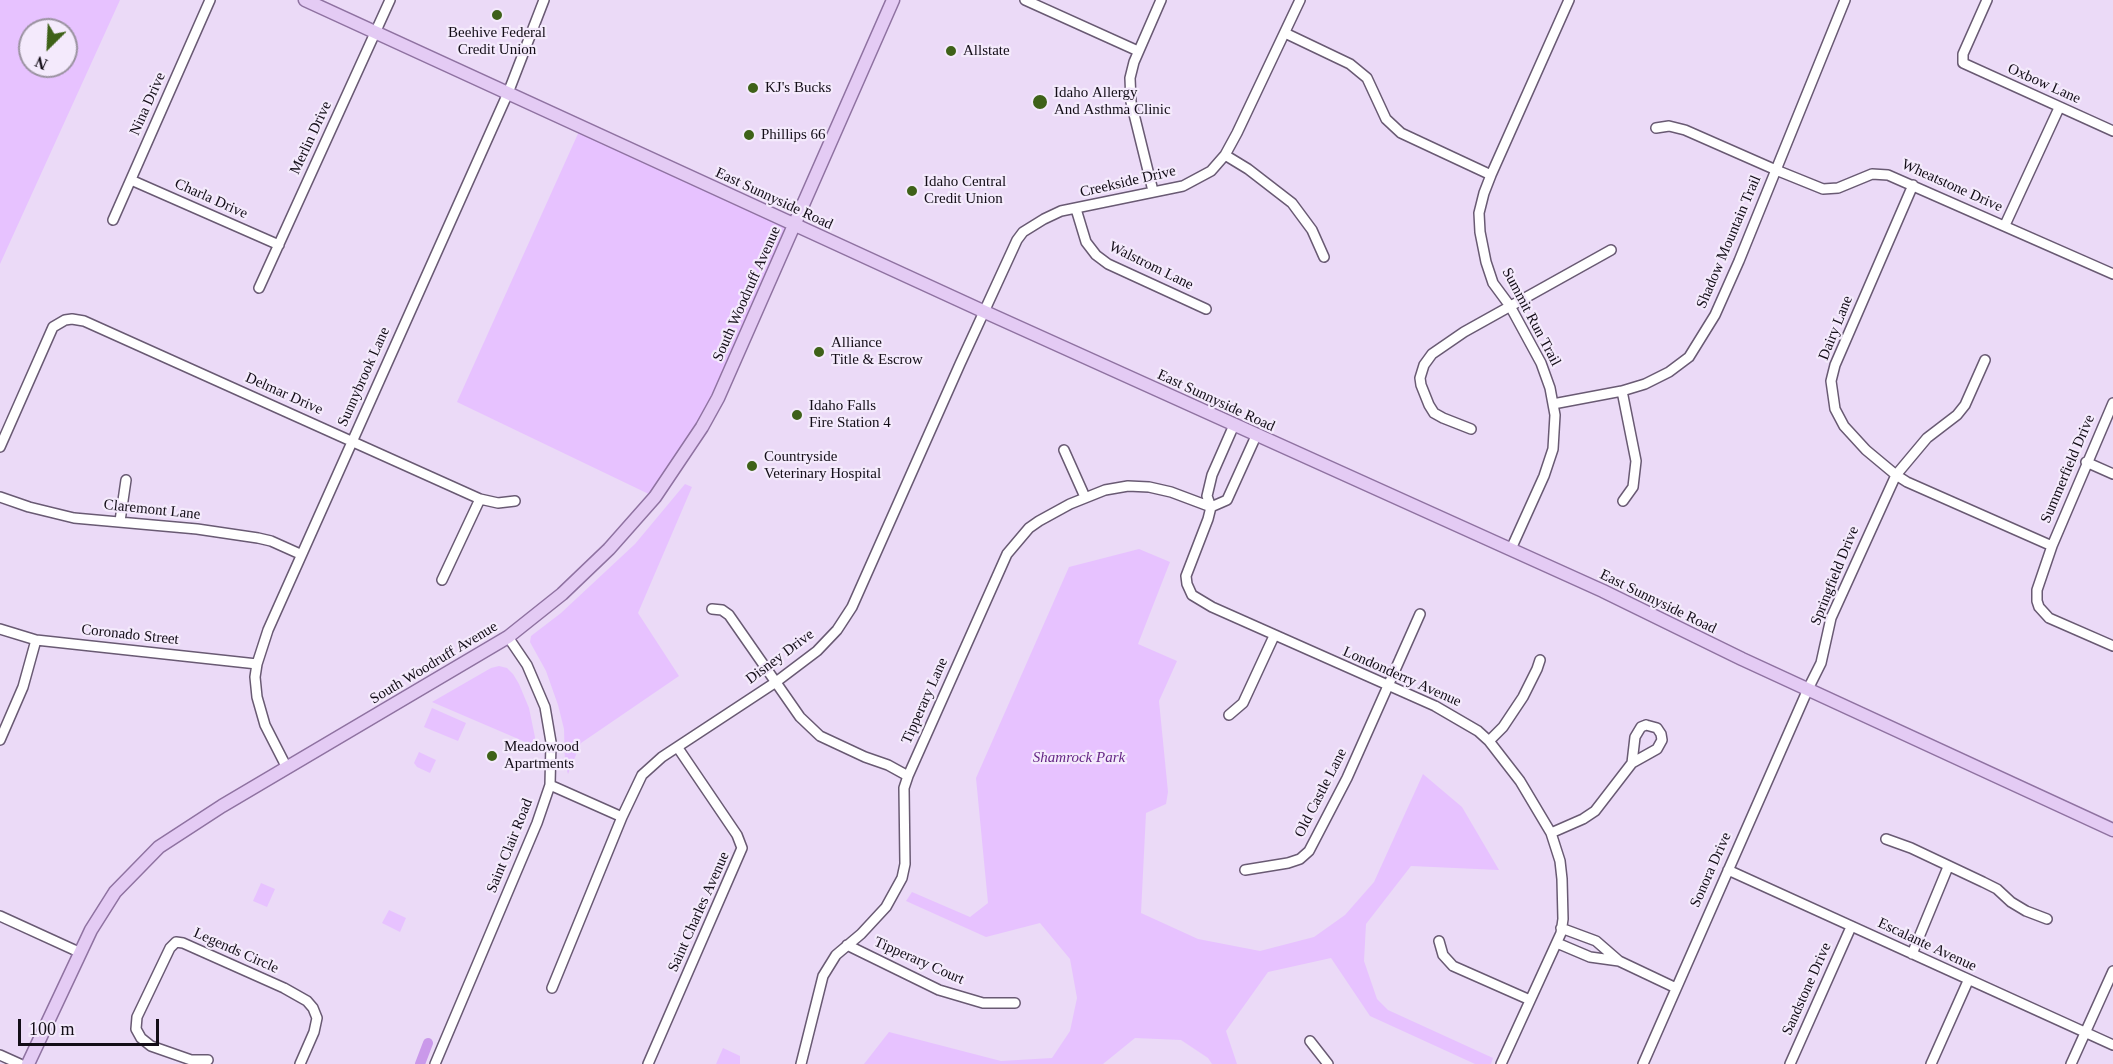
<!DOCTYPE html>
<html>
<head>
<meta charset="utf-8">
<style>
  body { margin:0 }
  #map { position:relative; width:2113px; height:1064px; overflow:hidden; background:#ebdaf7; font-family:"Times New Roman",serif }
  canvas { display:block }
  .north { position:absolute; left:18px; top:18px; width:60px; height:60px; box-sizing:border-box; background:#f4eafc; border:2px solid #9a92a0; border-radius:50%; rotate:204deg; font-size:16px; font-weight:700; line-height:24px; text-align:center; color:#130d17 }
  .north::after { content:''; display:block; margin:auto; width:21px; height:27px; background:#3e6118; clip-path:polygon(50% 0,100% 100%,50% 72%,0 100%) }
  .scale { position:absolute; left:18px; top:1019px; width:141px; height:27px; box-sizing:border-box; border:3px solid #130d17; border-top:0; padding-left:8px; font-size:18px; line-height:21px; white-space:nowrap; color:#130d17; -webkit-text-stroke:4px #f4eafc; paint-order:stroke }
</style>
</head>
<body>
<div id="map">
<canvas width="2113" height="1064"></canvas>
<div class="north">N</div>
<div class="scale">100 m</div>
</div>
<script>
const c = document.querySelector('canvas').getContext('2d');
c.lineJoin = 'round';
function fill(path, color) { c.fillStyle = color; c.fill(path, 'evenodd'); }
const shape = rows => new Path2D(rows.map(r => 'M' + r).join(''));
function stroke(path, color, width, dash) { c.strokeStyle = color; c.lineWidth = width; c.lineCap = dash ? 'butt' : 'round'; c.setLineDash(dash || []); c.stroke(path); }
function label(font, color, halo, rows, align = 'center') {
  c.font = font + ' "Times New Roman",serif'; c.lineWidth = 4.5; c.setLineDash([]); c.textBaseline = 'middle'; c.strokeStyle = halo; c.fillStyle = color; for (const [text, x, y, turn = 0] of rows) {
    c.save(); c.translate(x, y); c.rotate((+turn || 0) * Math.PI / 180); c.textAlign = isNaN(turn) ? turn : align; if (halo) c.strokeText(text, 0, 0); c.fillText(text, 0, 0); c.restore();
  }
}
fill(shape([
  [0,0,120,0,0,264],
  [30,30,66,30,66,66,30,66],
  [581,127,794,225,706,420,655,497,457,402],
  [685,484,692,487,638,613,679,676,581,743,568,774,565,764,564,729,558,705,546,671,530,642,531,636,561,613,635,544],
  [1139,549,1170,562,1138,644,1177,661,1159,701,1168,792,1166,804,1146,813,1141,913,1198,939,1260,951,1314,937,1345,915,1374,882,1423,774,1462,807,1499,870,1411,866,1366,924,1364,961,1377,999,1388,1010,1493,1058,1491,1064,1475,1064,1370,1016,1331,958,1268,972,1226,1031,1237,1064,1212,1064,1208,1058,1181,1040,1135,1038,1103,1064,864,1064,889,1032,1001,1061,1052,1058,1070,1031,1077,998,1070,959,1040,923,986,937,906,901,912,892,970,917,988,903,976,778,1069,567],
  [499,666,507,668,513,674,519,684,529,708,537,747,432,702,491,668],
  [432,708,466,723,458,741,424,727],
  [419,752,436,760,430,773,417,767,414,763],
  [261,883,275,889,267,907,253,901],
  [389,910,406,918,400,932,382,923],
  [723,1048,740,1056,740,1064,716,1064]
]), '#e7c2ff');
stroke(shape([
  [420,1064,428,1043]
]), '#ca99ea', 10);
const minor = shape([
  [1025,0,1138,51],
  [1987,0,1963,54,1963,63,2113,131],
  [1285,33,1350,64,1367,78,1386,119,1401,133,1491,175],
  [1656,128,1669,126,1685,130,1776,170,1823,189,1838,188,1872,174,1888,175,2113,274],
  [1225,155,1248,169,1292,203,1312,230,1324,257],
  [131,180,279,245],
  [1913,185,1835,365,1831,381,1835,409,1844,426,1866,450,1896,475,1907,482,2052,546],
  [1153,191,1131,102,1130,78,1134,62,1161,0],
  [1076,209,1086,242,1096,255,1108,264,1206,309],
  [113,220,210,0],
  [2005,225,2059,108],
  [259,288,390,0],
  [1622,391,1636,461,1633,487,1623,501],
  [2113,403,2052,546,2037,590,2037,601,2039,607,2049,618,2113,646],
  [1553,404,1622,391,1645,384,1669,372,1689,357,1715,315,1739,261,1845,0],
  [1234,425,1212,475,1207,496,1211,507,1208,519,1186,576,1187,584,1192,595,1212,607,1435,706,1478,731,1489,741,1520,781,1551,833,1560,861,1562,879,1563,919,1561,933,1501,1064],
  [1471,429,1443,418,1434,413,1429,405,1421,385,1420,378,1424,365,1432,354,1464,332,1611,250],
  [0,447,53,327,65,320,72,319,84,321,480,499,498,503,515,501],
  [1064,450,1085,497],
  [2086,462,2113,474],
  [0,497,29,507,74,518,197,529,258,538,271,541,300,554],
  [1211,507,1227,500,1256,436],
  [120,521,126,480],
  [1511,549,1544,476,1553,449,1555,415,1550,388,1541,363,1510,306,1493,283,1486,262,1480,232,1479,213,1484,193,1491,175,1569,0],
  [442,580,480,499],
  [712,609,722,610,729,615,800,717,820,736,865,757,888,765,908,776],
  [0,629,36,640,257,664],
  [1229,715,1243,703,1274,636],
  [1646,725,1657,728,1661,734,1662,740,1657,749,1632,763,1635,737,1641,727,1646,725],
  [0,740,23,687,36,640],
  [1489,741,1503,727,1523,697,1537,669,1540,660],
  [287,768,265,725,257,697,255,677,257,664,268,630,508,93,544,0],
  [550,785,622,817],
  [1551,833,1583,819,1595,811,1632,763],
  [1886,839,1911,848,1983,882,1997,889,2011,902,2026,911,2047,919],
  [1245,870,1288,863,1300,859,1309,851,1347,778,1420,614],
  [1728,870,2113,1045],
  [0,916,81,953],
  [1561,928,1596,941,1619,961],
  [1439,941,1443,955,1453,966,1530,1000],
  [1557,943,1590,957,1619,961,1676,988],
  [847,945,939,990,983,1003,1015,1003],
  [1912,954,1948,867],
  [552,988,622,817,642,775,662,757,776,682,817,651,837,630,852,607,960,364,1017,240,1023,232,1044,219,1061,211,1183,186,1211,171,1225,155,1237,133,1300,0],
  [1310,1041,1328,1064],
  [0,1055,20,1064],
  [208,1060,191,1060,151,1046,141,1038,136,1029,137,1017,170,948,176,942,183,943,284,988,307,1001,313,1008,317,1018,314,1032,300,1064],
  [435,1064,537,823,550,785,551,742,545,707,527,665,508,637],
  [648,1064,742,848,737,835,678,748],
  [801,1064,823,976,836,955,861,934,886,907,902,878,905,864,904,788,908,776,1007,554,1029,528,1039,521,1070,504,1105,490,1128,486,1149,487,1171,492,1211,507],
  [1643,1064,1808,689,1821,663,1831,618,1896,475,1927,438,1957,415,1965,405,1985,360],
  [1790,1064,1851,927],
  [1931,1064,1968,981],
  [2071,1064,2113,971]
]);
const major = shape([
  [305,0,985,312,1603,591,1742,659,2113,830],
  [28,1064,91,930,115,892,159,847,222,806,508,637,562,594,609,549,655,497,702,427,718,398,893,0]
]);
stroke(minor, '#695a73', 12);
stroke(major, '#8f72a1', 15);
stroke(minor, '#fff', 9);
stroke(major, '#e4cbf4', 12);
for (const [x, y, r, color] of [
  [497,15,6,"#3e6118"],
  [951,51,6,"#3e6118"],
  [753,88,6,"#3e6118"],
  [1040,102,8,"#3e6118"],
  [749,135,6,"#3e6118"],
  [912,191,6,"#3e6118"],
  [819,352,6,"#3e6118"],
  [797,415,6,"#3e6118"],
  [752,466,6,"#3e6118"],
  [492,756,6,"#3e6118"]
]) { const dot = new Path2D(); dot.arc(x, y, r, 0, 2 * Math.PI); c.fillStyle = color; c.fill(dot); stroke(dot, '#f4eafc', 2); }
label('15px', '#130d17', '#f4eafc', [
  ["Beehive Federal",497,33,"center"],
  ["Credit Union",497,50,"center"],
  ["Allstate",963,51],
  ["KJ's Bucks",765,88],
  ["Idaho Allergy",1054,93],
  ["And Asthma Clinic",1054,110],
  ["Phillips 66",761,135],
  ["Idaho Central",924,182],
  ["Credit Union",924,199],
  ["Alliance",831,343],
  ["Title & Escrow",831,360],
  ["Idaho Falls",809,406],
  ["Fire Station 4",809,423],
  ["Countryside",764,457],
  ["Veterinary Hospital",764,474],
  ["Meadowood",504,747],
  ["Apartments",504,764]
], 'left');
label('15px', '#130d17', '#f4eafc', [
  ["Oxbow Lane",2044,84,24],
  ["Nina Drive",148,104,-66],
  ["Merlin Drive",311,138,-65],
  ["Creekside Drive",1128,182,-13],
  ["Wheatstone Drive",1952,186,24],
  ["Charla Drive",211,199,24],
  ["East Sunnyside Road",774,199,25],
  ["Shadow Mountain Trail",1729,242,-67],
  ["Walstrom Lane",1151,266,26],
  ["South Woodruff Avenue",747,294,-66],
  ["Summit Run Trail",1531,317,62],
  ["Dairy Lane",1836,328,-68],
  ["Sunnybrook Lane",364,377,-66],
  ["Delmar Drive",284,394,24],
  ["East Sunnyside Road",1216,401,25],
  ["Summerfield Drive",2068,469,-67],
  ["Claremont Lane",152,510,6],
  ["Springfield Drive",1835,576,-68],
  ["East Sunnyside Road",1658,602,26],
  ["Coronado Street",130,635,6],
  ["Disney Drive",780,657,-37],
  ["South Woodruff Avenue",434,663,-31],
  ["Londonderry Avenue",1402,677,24],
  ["Tipperary Lane",925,701,-66],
  ["Old Castle Lane",1321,793,-63],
  ["Saint Clair Road",510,846,-68],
  ["Sonora Drive",1711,870,-66],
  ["Saint Charles Avenue",699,912,-66],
  ["Escalante Avenue",1927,945,25],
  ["Legends Circle",236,951,24],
  ["Tipperary Court",919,961,24],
  ["Sandstone Drive",1807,989,-66]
]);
label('italic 15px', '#652685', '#f4eafc', [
  ["Shamrock Park",1079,758]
]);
</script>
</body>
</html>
